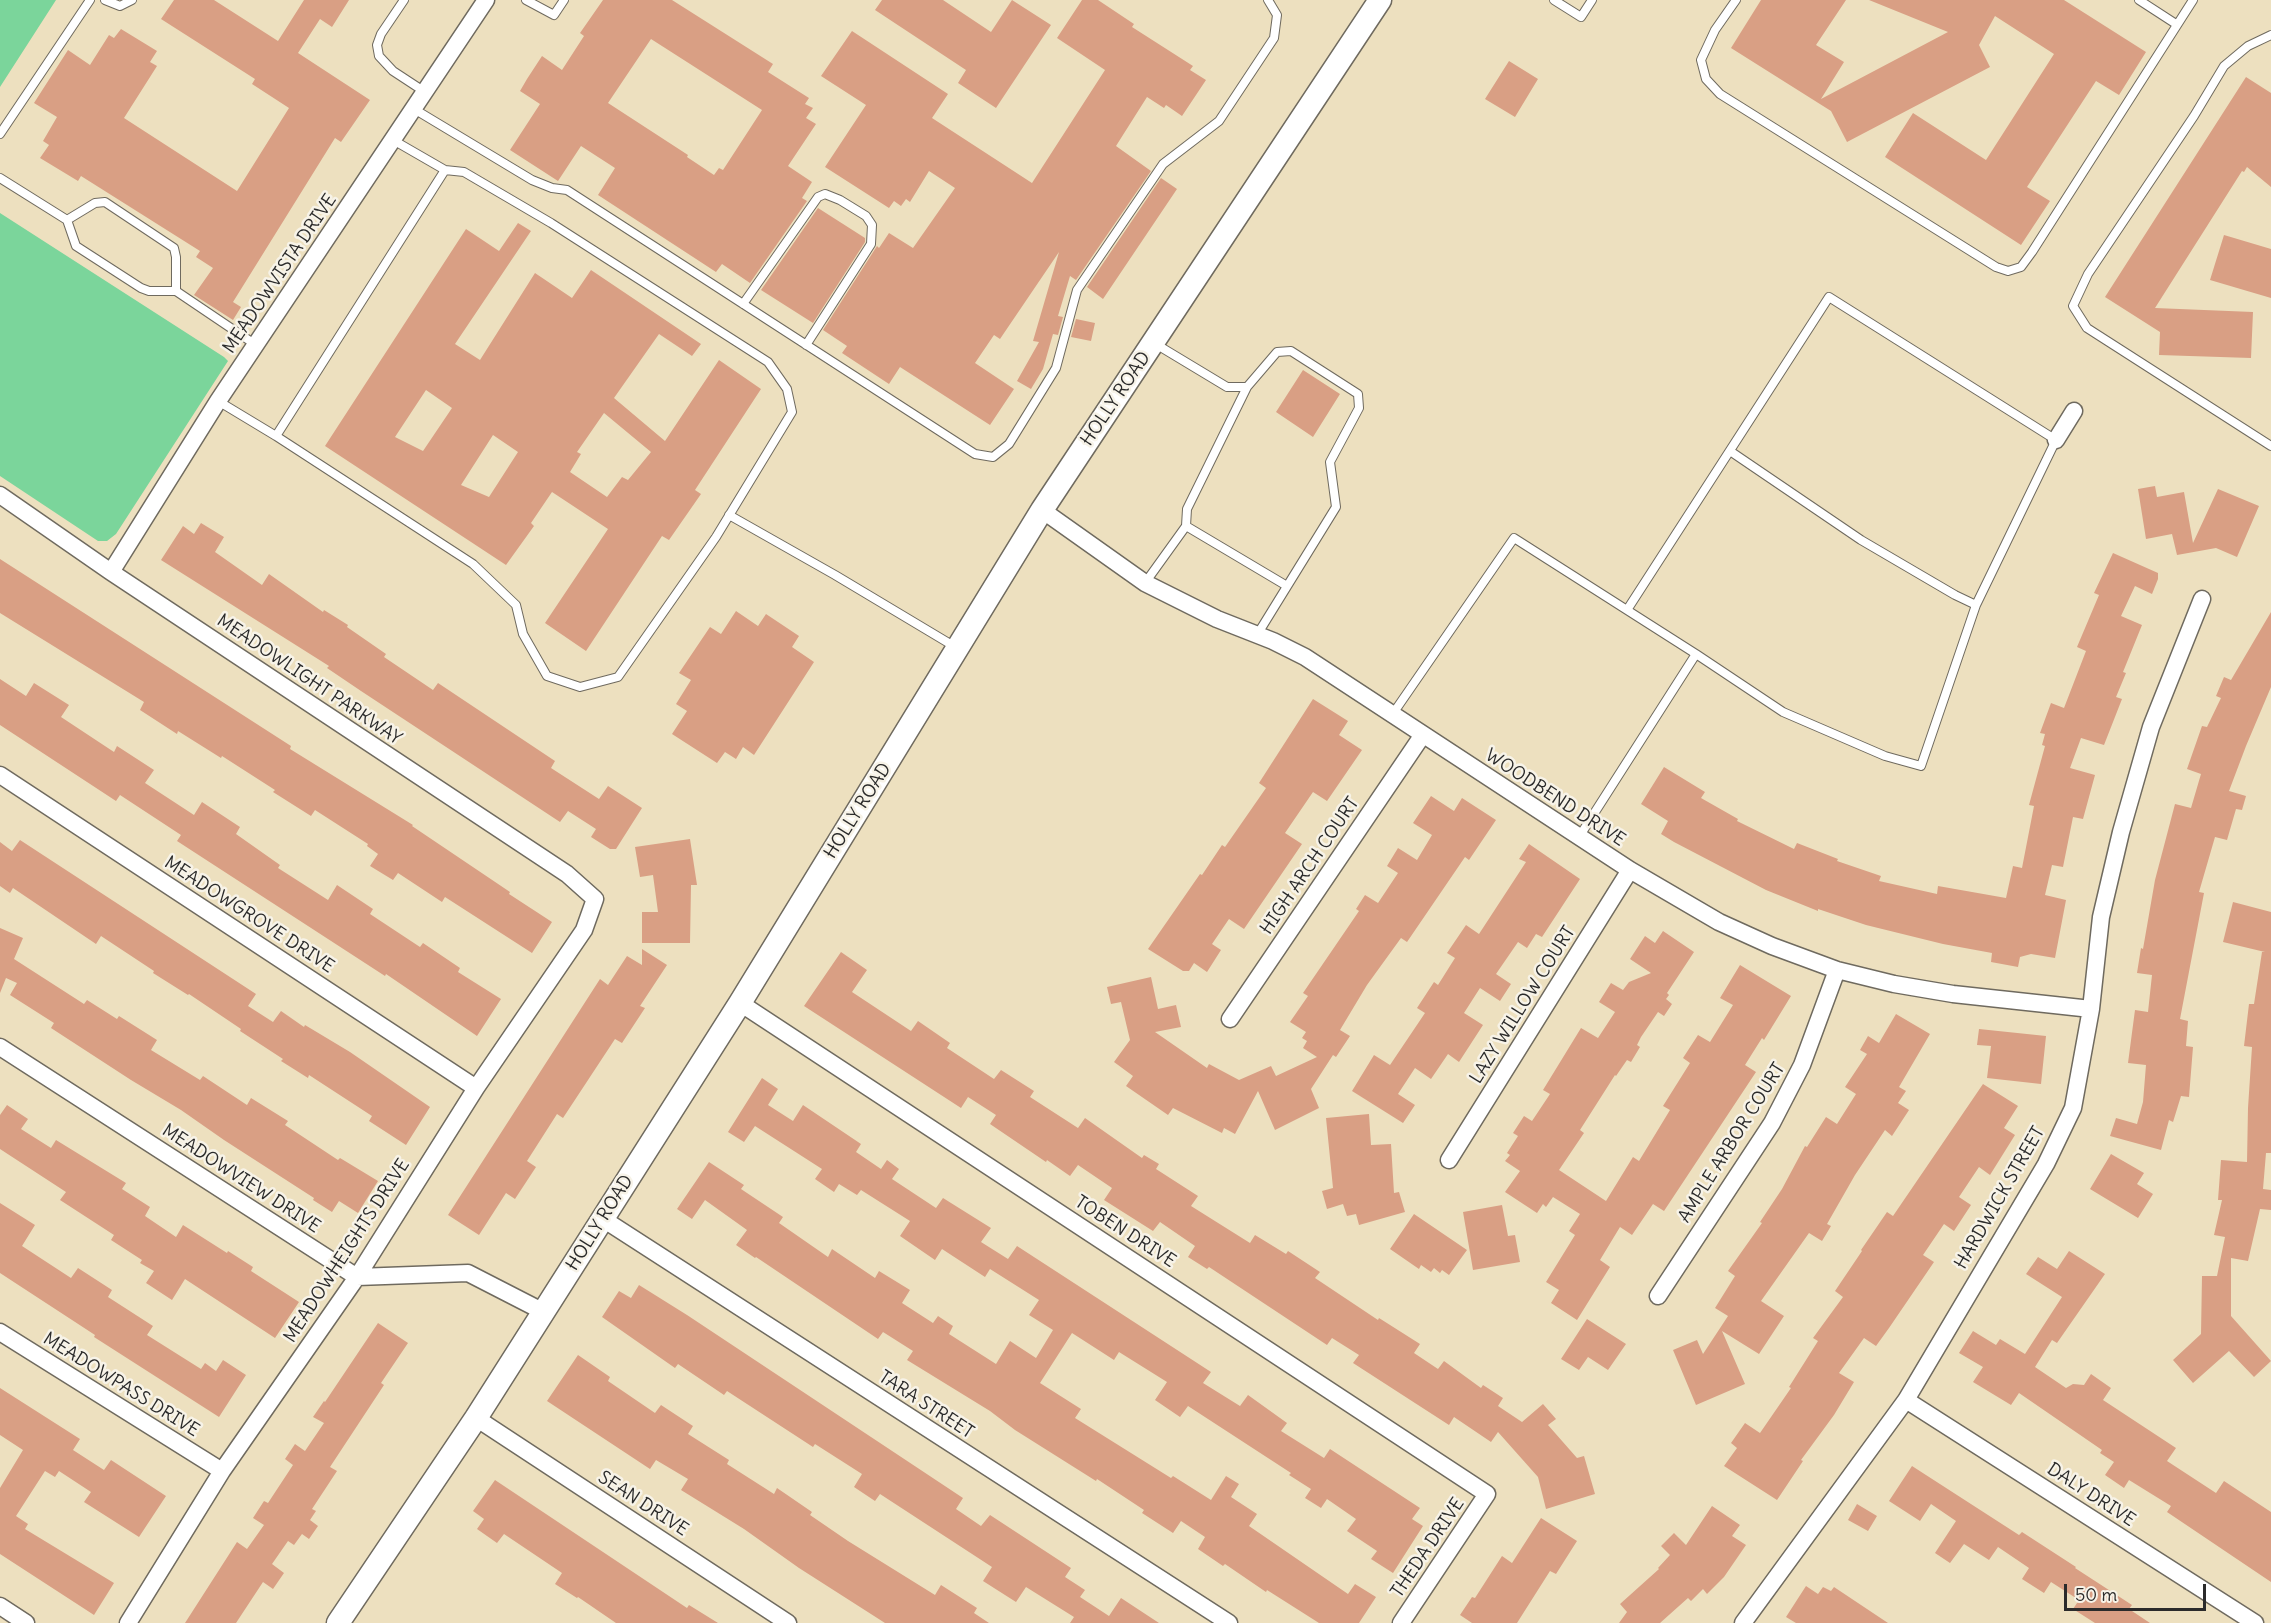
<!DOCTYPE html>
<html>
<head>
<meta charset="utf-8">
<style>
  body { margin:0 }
  #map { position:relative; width:2271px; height:1623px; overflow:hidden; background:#ede0bf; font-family:Delius,sans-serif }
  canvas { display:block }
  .scale { position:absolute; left:2064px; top:1584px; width:142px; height:27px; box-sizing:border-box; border:3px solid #2b2b2b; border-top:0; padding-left:8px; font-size:18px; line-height:21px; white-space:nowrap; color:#2b2b2b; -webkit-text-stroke:4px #f7f3e8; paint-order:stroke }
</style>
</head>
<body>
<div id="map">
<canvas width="2271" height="1623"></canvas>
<div class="scale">50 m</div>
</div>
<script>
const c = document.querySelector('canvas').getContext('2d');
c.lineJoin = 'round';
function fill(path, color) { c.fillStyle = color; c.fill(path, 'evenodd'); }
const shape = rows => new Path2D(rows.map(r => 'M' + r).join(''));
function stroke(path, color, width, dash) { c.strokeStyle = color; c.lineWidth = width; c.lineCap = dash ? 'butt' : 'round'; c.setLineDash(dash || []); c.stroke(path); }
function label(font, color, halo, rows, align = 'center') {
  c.font = font + ' Delius,sans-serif'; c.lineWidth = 5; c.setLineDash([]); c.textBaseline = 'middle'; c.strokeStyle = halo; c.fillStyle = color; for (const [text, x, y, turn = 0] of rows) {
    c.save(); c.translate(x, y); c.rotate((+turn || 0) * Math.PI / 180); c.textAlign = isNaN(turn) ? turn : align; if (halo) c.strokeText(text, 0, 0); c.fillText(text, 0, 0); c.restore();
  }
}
fill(shape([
  [0,0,56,0,0,87],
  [0,213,224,357,228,361,116,534,107,541,98,541,0,476]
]), '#7bd59b');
fill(shape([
  [174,0,214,0,278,41,304,0,349,0,332,27,320,19,298,53,370,100,341,142,335,138,233,302,241,307,233,320,194,295,213,268,196,257,200,251,81,176,78,181,40,158,49,145,43,141,57,117,34,103,68,50,90,65,109,35,114,38,121,29,157,51,150,62,157,66,124,118,237,191,289,108,252,84,255,79,161,19],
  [603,0,672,0,773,64,768,72,809,98,805,104,813,108,806,118,816,124,788,166,812,182,802,198,807,201,750,283,722,264,716,272,598,195,615,168,581,146,558,181,510,150,540,104,520,91,527,79,542,56,562,70,584,36,580,33],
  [651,39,762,110,723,170,719,168,714,175,687,157,688,155,608,103],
  [882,0,943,0,991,32,1012,0,1051,25,996,108,958,83,966,70,875,10],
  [1082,0,1098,0,1134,24,1132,27,1193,66,1190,70,1206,80,1182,116,1166,105,1164,108,1147,97,1116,146,1151,171,1076,280,1070,276,1058,316,1063,317,1058,335,1053,334,1043,369,1031,389,1017,381,1039,342,1033,341,1059,252,1000,339,994,335,975,363,1014,389,990,425,900,367,889,384,842,353,847,346,823,330,877,246,879,248,889,233,913,248,955,188,929,171,910,202,906,199,901,206,894,201,889,208,825,167,866,105,821,76,852,31,948,94,932,118,1032,183,1105,70,1057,38],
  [1761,0,1846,0,1816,45,1844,62,1821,99,1948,32,1869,0,2064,0,2146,52,2119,95,2096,81,2027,187,2050,201,2021,245,1885,157,1913,113,1986,160,2054,54,1995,16,1979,45,1990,67,1847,142,1831,111,1731,48],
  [1509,61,1538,79,1515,117,1485,99],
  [2246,77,2271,93,2271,187,2247,167,2244,172,2242,171,2155,308,2253,312,2251,358,2159,355,2160,332,2105,297],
  [1161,178,1177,189,1103,299,1087,287],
  [818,208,865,238,865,242,813,323,761,290],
  [518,223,531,231,455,344,480,360,535,273,572,298,591,270,701,344,692,356,659,334,614,398,665,441,719,360,761,389,695,490,701,494,669,540,662,536,586,651,545,623,608,529,552,492,531,523,534,526,506,565,325,446,466,229,499,251],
  [426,390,452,408,423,451,395,437],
  [604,413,651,452,628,480,622,477,607,497,570,472,581,454,577,452],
  [493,435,518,452,489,497,461,485],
  [2224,235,2271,249,2271,298,2210,280],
  [1076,319,1095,323,1091,341,1071,337],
  [1303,370,1340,394,1313,437,1276,412],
  [2155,486,2157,497,2184,492,2193,543,2218,489,2259,506,2237,557,2216,548,2177,555,2172,534,2146,539,2138,489],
  [201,523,224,537,215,552,262,585,269,574,323,612,324,610,348,625,347,627,386,654,384,657,433,690,438,683,555,761,551,768,599,799,608,786,642,808,616,849,610,849,591,837,596,829,568,811,560,822,361,691,327,668,329,666,161,560,183,526,194,534],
  [2113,553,2158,573,2158,579,2152,594,2135,586,2121,616,2142,625,2123,672,2126,673,2116,697,2122,699,2104,745,2081,738,2070,768,2095,775,2083,819,2073,817,2063,867,2052,865,2045,895,2066,900,2055,958,2031,954,2020,957,2018,967,1991,962,1992,953,1943,944,1866,925,1818,909,1818,911,1766,890,1674,842,1661,834,1668,821,1641,804,1664,767,1705,792,1701,798,1738,819,1737,821,1794,849,1797,843,1838,859,1837,861,1881,876,1879,881,1937,894,1938,886,2006,898,2013,866,2022,868,2034,806,2029,805,2045,746,2042,745,2045,734,2040,733,2051,703,2064,708,2086,651,2077,647,2099,595,2094,593],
  [0,559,291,746,290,749,413,825,412,826,510,892,509,894,552,922,532,953,445,897,442,902,398,873,393,880,370,866,378,854,367,846,368,844,315,810,311,816,273,792,275,790,222,756,221,758,178,731,177,734,140,710,144,702,0,613],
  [736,611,758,626,766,614,799,636,792,647,814,662,754,755,743,747,736,759,725,752,717,763,672,734,687,711,676,704,691,680,679,673,710,627,721,634],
  [2271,612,2271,687,2246,746,2229,791,2246,796,2242,810,2236,809,2227,840,2215,837,2199,892,2204,893,2180,1019,2188,1021,2186,1046,2193,1047,2189,1097,2181,1096,2173,1122,2169,1120,2161,1150,2110,1136,2116,1118,2137,1124,2143,1102,2146,1065,2128,1063,2135,1010,2148,1012,2152,975,2137,973,2141,948,2143,949,2155,880,2175,804,2191,808,2201,774,2187,769,2202,726,2207,727,2221,698,2216,696,2224,677,2231,680],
  [0,679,26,696,34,683,69,705,61,717,114,752,117,746,154,770,145,783,194,815,202,802,240,827,236,834,280,865,278,868,328,900,337,885,373,909,370,914,420,947,423,943,460,968,458,972,501,999,477,1036,386,974,385,976,177,841,181,835,120,795,116,801,0,725],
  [1313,699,1348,721,1339,735,1362,750,1327,801,1313,792,1285,833,1302,844,1244,929,1229,919,1212,944,1221,950,1207,972,1194,963,1189,971,1183,971,1148,949,1200,874,1202,875,1222,845,1225,847,1266,788,1259,783],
  [1431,796,1454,811,1462,798,1496,820,1469,860,1465,857,1407,942,1401,938,1367,985,1340,1030,1350,1036,1336,1057,1333,1055,1311,1089,1319,1108,1275,1130,1258,1091,1235,1134,1224,1128,1222,1133,1173,1108,1168,1115,1126,1086,1133,1076,1114,1062,1130,1040,1121,1002,1111,1004,1107,987,1151,977,1158,1009,1176,1005,1181,1027,1155,1032,1207,1068,1209,1064,1239,1080,1271,1066,1276,1076,1317,1057,1303,1048,1307,1041,1302,1038,1306,1032,1290,1022,1308,996,1303,993,1359,911,1356,909,1365,895,1378,903,1398,873,1387,866,1398,848,1417,860,1432,835,1413,823],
  [690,839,697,885,691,885,690,943,642,943,642,912,658,912,653,875,640,877,635,847],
  [20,840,256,994,248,1006,273,1022,281,1011,304,1027,305,1025,350,1052,430,1107,406,1145,369,1121,372,1116,309,1075,308,1078,281,1061,283,1059,240,1031,241,1029,189,994,188,995,153,973,154,971,101,936,96,944,13,888,10,893,0,886,0,842,12,851],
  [1529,844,1580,879,1542,937,1536,934,1527,948,1518,942,1496,974,1511,984,1500,1001,1480,988,1464,1013,1483,1025,1459,1062,1448,1054,1431,1079,1415,1068,1398,1094,1415,1105,1403,1123,1352,1091,1374,1055,1390,1065,1425,1013,1417,1008,1434,982,1438,985,1455,958,1447,953,1466,925,1479,934,1526,862,1519,859],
  [2233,902,2271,912,2271,1153,2266,1153,2263,1189,2271,1190,2271,1210,2260,1209,2248,1261,2231,1258,2231,1316,2271,1361,2254,1377,2229,1351,2193,1383,2173,1360,2201,1334,2202,1276,2217,1276,2225,1237,2214,1235,2222,1200,2218,1200,2221,1160,2247,1162,2248,1108,2252,1047,2244,1046,2249,1004,2254,1004,2262,952,2265,952,2223,942],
  [0,928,23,938,14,959,84,1004,87,1000,117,1019,119,1016,157,1040,151,1050,200,1080,203,1076,247,1105,251,1098,288,1121,285,1125,338,1160,340,1158,378,1181,358,1213,339,1201,332,1212,313,1200,314,1198,224,1140,181,1110,131,1080,51,1028,54,1023,10,995,17,983,6,978,0,993],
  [1663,931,1694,952,1667,993,1669,995,1666,999,1672,1004,1664,1016,1658,1012,1641,1037,1637,1045,1640,1047,1631,1062,1627,1060,1616,1076,1615,1075,1580,1130,1584,1133,1559,1170,1606,1201,1633,1157,1639,1161,1670,1110,1663,1106,1690,1063,1683,1058,1698,1035,1710,1042,1733,1005,1720,998,1740,965,1791,996,1764,1040,1762,1038,1745,1065,1756,1072,1664,1211,1653,1204,1632,1235,1620,1227,1600,1260,1610,1267,1577,1320,1551,1303,1559,1290,1546,1282,1575,1235,1569,1231,1580,1214,1553,1197,1546,1207,1543,1204,1537,1213,1505,1192,1520,1171,1505,1161,1510,1155,1507,1153,1518,1136,1513,1133,1524,1116,1532,1121,1550,1094,1543,1090,1581,1028,1598,1038,1615,1012,1599,1002,1611,983,1623,990,1629,982,1651,973,1630,959,1645,936,1655,943],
  [642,949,667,965,640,1006,645,1008,622,1043,615,1039,563,1118,557,1114,527,1161,536,1167,515,1199,506,1193,479,1235,448,1215,600,979,608,985,627,956,642,965],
  [841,952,867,970,852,992,911,1031,918,1021,950,1043,947,1048,994,1079,1001,1070,1034,1091,1030,1097,1078,1128,1085,1118,1142,1158,1144,1155,1159,1164,1156,1169,1198,1196,1191,1206,1250,1243,1255,1235,1286,1254,1288,1251,1320,1272,1315,1278,1378,1320,1379,1318,1420,1344,1414,1353,1438,1369,1444,1361,1481,1388,1483,1385,1503,1398,1498,1406,1522,1422,1543,1404,1556,1419,1548,1425,1577,1458,1584,1456,1595,1494,1546,1509,1538,1477,1498,1432,1491,1442,1454,1417,1449,1425,1353,1363,1359,1355,1332,1338,1327,1345,1209,1267,1207,1269,1188,1257,1195,1246,1160,1222,1153,1231,1104,1200,1112,1188,1078,1165,1070,1176,1047,1160,1046,1162,990,1124,996,1115,968,1097,961,1108,804,1006],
  [1896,1014,1930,1034,1899,1087,1906,1091,1898,1103,1909,1110,1892,1136,1885,1130,1855,1175,1827,1224,1831,1226,1822,1241,1809,1233,1761,1301,1784,1316,1759,1354,1722,1331,1745,1384,1696,1405,1673,1350,1697,1340,1703,1354,1728,1316,1715,1308,1735,1276,1728,1271,1762,1223,1760,1222,1782,1189,1805,1146,1807,1147,1826,1117,1837,1124,1856,1094,1845,1087,1867,1054,1860,1050,1868,1036,1879,1043],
  [1979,1029,2046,1036,2041,1084,1987,1078,1991,1046,1977,1045],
  [762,1078,778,1089,768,1105,793,1121,803,1105,861,1144,856,1152,881,1169,887,1160,899,1169,892,1179,936,1208,943,1198,991,1228,981,1242,1008,1259,1017,1246,1211,1372,1203,1383,1240,1406,1248,1395,1287,1423,1281,1431,1324,1458,1330,1449,1420,1508,1412,1519,1423,1526,1393,1573,1371,1559,1377,1551,1347,1531,1356,1519,1327,1499,1321,1508,1305,1498,1311,1489,1289,1475,1291,1473,1188,1406,1180,1417,1155,1400,1167,1382,1119,1352,1114,1360,1072,1333,1040,1383,1081,1409,1075,1418,1171,1478,1173,1476,1211,1500,1226,1476,1239,1484,1231,1497,1257,1514,1249,1526,1348,1594,1355,1584,1376,1597,1359,1623,1319,1623,1267,1590,1266,1592,1225,1564,1223,1566,1198,1549,1205,1537,1181,1521,1173,1533,1142,1513,1144,1510,1097,1479,1096,1481,1015,1430,990,1411,907,1360,913,1351,883,1332,878,1339,756,1257,755,1258,736,1245,747,1230,705,1200,692,1219,677,1209,709,1162,744,1185,741,1189,783,1217,779,1223,828,1257,832,1249,875,1278,879,1271,910,1290,902,1303,933,1323,938,1316,953,1326,949,1334,996,1364,1010,1341,1036,1358,1053,1330,1029,1315,1039,1300,990,1269,985,1277,942,1249,935,1260,900,1236,910,1221,861,1190,857,1195,839,1184,834,1192,815,1179,822,1169,755,1126,744,1142,728,1132],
  [1983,1084,2018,1106,2004,1128,2015,1135,1990,1175,1979,1167,1959,1197,1971,1205,1954,1231,1944,1224,1923,1255,1934,1262,1889,1328,1876,1346,1864,1338,1839,1373,1854,1382,1834,1415,1801,1460,1803,1461,1777,1500,1724,1466,1737,1448,1731,1443,1745,1423,1760,1433,1791,1388,1789,1387,1818,1341,1813,1338,1843,1297,1835,1291,1862,1251,1861,1250,1887,1212,1893,1216],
  [7,1105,28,1119,21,1129,51,1148,56,1140,126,1183,122,1189,150,1207,145,1216,176,1237,183,1225,227,1253,228,1251,253,1267,251,1271,299,1302,275,1338,185,1279,172,1300,146,1283,154,1271,140,1263,142,1260,111,1240,114,1235,60,1200,66,1192,0,1149,0,1115],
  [1369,1114,1371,1145,1391,1144,1394,1193,1399,1192,1405,1212,1359,1225,1356,1214,1347,1216,1343,1204,1327,1209,1322,1191,1333,1188,1326,1118],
  [2111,1154,2144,1173,2137,1184,2153,1194,2138,1218,2090,1189],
  [0,1203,35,1225,22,1246,71,1278,78,1268,112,1290,108,1297,153,1326,147,1335,201,1369,205,1363,216,1371,223,1360,246,1375,219,1417,94,1337,95,1335,0,1273],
  [1502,1205,1508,1236,1515,1235,1520,1262,1473,1270,1463,1212],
  [1414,1214,1467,1250,1449,1275,1442,1270,1440,1273,1434,1268,1431,1272,1421,1265,1419,1269,1390,1249],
  [2069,1251,2105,1274,2057,1343,2052,1340,2035,1367,2066,1388,2073,1384,2084,1385,2091,1374,2111,1388,2103,1400,2176,1448,2167,1461,2216,1493,2224,1481,2271,1512,2271,1582,2167,1512,2171,1506,2129,1480,2124,1488,2105,1475,2114,1462,2100,1453,2102,1450,2019,1393,2011,1405,1973,1382,1983,1367,1959,1353,1973,1331,1996,1345,2000,1339,2025,1354,2062,1297,2026,1274,2038,1257,2057,1269],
  [639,1285,687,1315,963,1498,956,1509,981,1526,990,1515,1071,1568,1065,1577,1085,1590,1080,1597,1109,1616,1121,1598,1159,1623,1070,1623,1074,1617,1026,1587,1016,1602,983,1581,992,1567,880,1494,875,1501,854,1487,862,1474,815,1444,813,1447,727,1391,724,1395,678,1364,675,1368,602,1317,619,1291,631,1298],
  [1587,1319,1626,1344,1608,1370,1588,1357,1579,1370,1561,1359],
  [378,1323,408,1343,381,1383,384,1385,330,1467,337,1471,312,1509,316,1511,310,1520,318,1526,309,1539,302,1534,294,1545,288,1541,272,1564,284,1573,273,1589,263,1582,236,1623,185,1623,237,1542,247,1549,264,1525,253,1518,264,1501,268,1503,293,1465,285,1459,295,1444,305,1451,324,1423,313,1417,324,1401,325,1402],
  [578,1355,610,1377,608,1381,655,1413,661,1405,693,1426,688,1434,729,1460,727,1464,774,1494,777,1488,812,1512,810,1515,848,1541,935,1595,941,1585,977,1608,974,1613,989,1623,885,1623,799,1568,744,1529,681,1490,688,1479,656,1460,650,1469,547,1401],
  [0,1388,80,1439,73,1450,104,1470,111,1460,166,1496,139,1537,84,1502,91,1492,59,1471,55,1477,45,1471,16,1516,28,1524,25,1529,114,1583,94,1615,0,1554,0,1488,23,1450,0,1435],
  [1912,1466,2019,1535,2022,1532,2076,1567,2075,1568,2132,1605,2129,1609,2150,1623,2095,1623,2073,1609,2079,1600,2051,1582,2044,1593,2022,1579,2029,1568,1998,1547,1989,1560,1964,1544,1950,1563,1935,1553,1956,1521,1931,1504,1920,1521,1889,1501],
  [495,1480,687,1608,689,1605,718,1623,616,1623,578,1597,577,1598,555,1584,562,1573,504,1534,497,1543,477,1529,484,1519,473,1511],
  [1857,1504,1877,1516,1868,1531,1848,1520],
  [1712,1506,1740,1525,1732,1536,1746,1545,1724,1577,1707,1594,1703,1589,1691,1601,1688,1598,1660,1623,1619,1623,1627,1612,1620,1604,1659,1569,1658,1568,1670,1555,1661,1546,1674,1533,1686,1545],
  [1541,1518,1577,1541,1556,1574,1550,1571,1517,1623,1472,1623,1460,1615,1472,1597,1475,1598,1502,1556,1512,1563],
  [1806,1586,1818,1594,1823,1587,1831,1591,1834,1587,1888,1623,1796,1623,1786,1617]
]), '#d99f84');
const lane = shape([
  [105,0,120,6,132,0],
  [404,0,381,34,377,45,379,56,393,71,425,92],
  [526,0,554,15,564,0],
  [1554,0,1581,17,1592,0],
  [1736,0,1715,30,1701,60,1706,79,1720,94,1996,267,2008,271,2021,267,2032,252,2193,0],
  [2139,0,2176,24],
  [2271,35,2248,46,2224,66,2194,116,2088,274,2073,306,2087,328,2271,446],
  [414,109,532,180,552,188,567,190,975,454,993,457,1009,444,1056,368,1077,290,1163,164,1219,121,1274,38,1277,15,1268,0],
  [0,134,90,0],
  [0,178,67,220,76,246,141,288,149,291,176,291,256,345],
  [67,220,95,203,105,202,174,248,176,257,176,291],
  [743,304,818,197,825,194,840,200,866,216,872,225,871,244,806,345],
  [1154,343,1227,387,1247,387,1277,352,1291,351,1358,394,1359,408,1330,462,1336,507,1257,635],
  [1247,387,1187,509,1186,526,1287,586],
  [218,401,276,436,473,564,516,605,523,634,547,676,580,687,618,677,716,537,792,412,787,389,768,362,551,223,464,172,445,170,393,140],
  [276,436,445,170],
  [1730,451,1861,540,1955,595,1976,605],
  [729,515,835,575,957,648],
  [1145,583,1186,526],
  [1627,610,1829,297,2056,440,1976,605,1921,766,1885,756,1783,712,1696,654],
  [1392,715,1514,538,1696,654,1579,837]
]);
const street = shape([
  [2056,440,2074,411],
  [0,495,111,572,567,874,595,899,584,930,476,1088,357,1277,222,1471,128,1623],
  [1042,510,1145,583,1217,619,1273,641,1305,657,1630,870,1719,922,1772,946,1837,970,1894,984,1953,994,2091,1009],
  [111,572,218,401,486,0],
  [0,775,476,1088],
  [740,1003,1487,1494,1401,1623],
  [1230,1019,1422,736],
  [0,1047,357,1277,468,1273,544,1312],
  [1449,1160,1630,870],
  [603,1219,1229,1623],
  [1658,1296,1772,1123,1802,1065,1837,970],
  [0,1332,222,1471],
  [1906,1400,2255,1623],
  [476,1418,788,1623],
  [0,1606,26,1623],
  [1743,1623,1906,1400,2046,1164,2073,1108,2091,1009,2101,917,2121,832,2151,727,2202,599]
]);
const secondary = shape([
  [338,1623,476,1418,740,1003,1042,510,1380,0]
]);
stroke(lane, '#6f6a5f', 10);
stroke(street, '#6f6a5f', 19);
stroke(secondary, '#6f6a5f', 25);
stroke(lane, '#fff', 8);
stroke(street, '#fff', 16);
stroke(secondary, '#fff', 22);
label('18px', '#2b2b2b', '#f7f3e8', [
  ["MEADOWVISTA DRIVE",280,274,-56],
  ["HOLLY ROAD",1116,399,-56],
  ["MEADOWLIGHT PARKWAY",309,680,34],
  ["WOODBEND DRIVE",1555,798,33],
  ["HOLLY ROAD",858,811,-58],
  ["HIGH ARCH COURT",1310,866,-56],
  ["MEADOWGROVE DRIVE",249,915,33],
  ["LAZY WILLOW COURT",1523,1005,-58],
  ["AMPLE ARBOR COURT",1732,1143,-58],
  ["MEADOWVIEW DRIVE",241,1179,33],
  ["HARDWICK STREET",2000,1198,-60],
  ["HOLLY ROAD",600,1223,-58],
  ["TOBEN DRIVE",1125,1232,33],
  ["MEADOWHEIGHTS DRIVE",347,1251,-57],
  ["MEADOWPASS DRIVE",121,1385,32],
  ["TARA STREET",926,1405,33],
  ["DALY DRIVE",2091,1495,33],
  ["SEAN DRIVE",643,1504,33],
  ["THEDA DRIVE",1428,1548,-56]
]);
</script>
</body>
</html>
